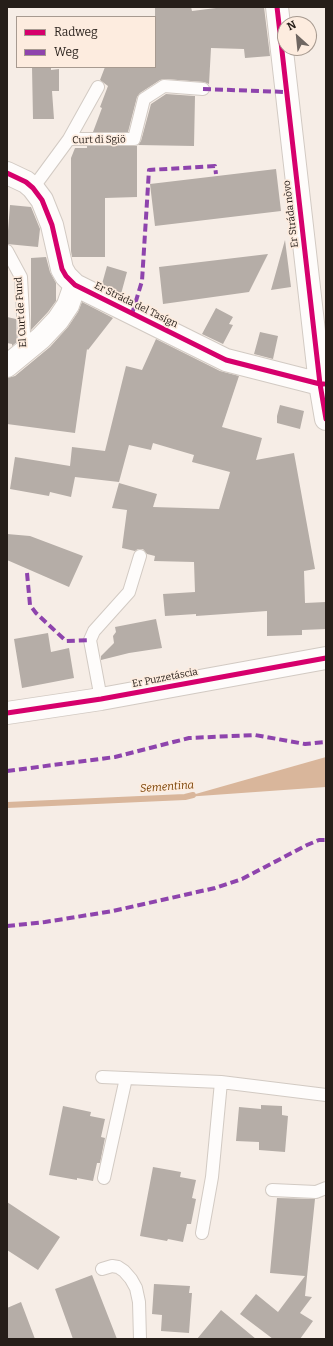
<!DOCTYPE html>
<html>
<head>
<meta charset="utf-8">
<style>
  body { margin:0 }
  #map { position:relative; width:333px; height:1346px; overflow:hidden; background:#f6ede6; font-family:Bitter,serif }
  canvas { display:block }
  .frame { position:absolute; inset:0; border:8px solid #261e19; pointer-events:none }
  .legend { position:absolute; left:16px; top:16px; width:140px; height:52px; box-sizing:border-box; background:#fdecdf; border:1px solid #a79a90; margin:0; padding:5px 7px; list-style:none; font-size:12px; color:#261e19 }
  .legend li { display:flex; align-items:center; gap:8px; height:20px }
  .legend b { width:20px; border:1px solid #a79a90 }
  .north { position:absolute; left:277px; top:16px; width:40px; height:40px; box-sizing:border-box; background:#fdecdf; border:1px solid #a79a90; border-radius:50%; rotate:333deg; font-size:11px; font-weight:700; line-height:16px; text-align:center; color:#261e19 }
  .north::after { content:''; display:block; margin:auto; width:14px; height:18px; background:#6f6661; clip-path:polygon(50% 0,100% 100%,50% 72%,0 100%) }
</style>
</head>
<body>
<div id="map">
<canvas width="333" height="1346"></canvas>
<div class="frame"></div>
<ul class="legend">
<li><b style="height:5px;background:#d6006c"></b>Radweg</li>
<li><b style="height:5px;background:#8e44ad"></b>Weg</li>
</ul>
<div class="north">N</div>
</div>
<script>
const c = document.querySelector('canvas').getContext('2d');
c.lineJoin = 'round';
function fill(path, color) { c.fillStyle = color; c.fill(path, 'evenodd'); }
const shape = rows => new Path2D(rows.map(r => 'M' + r).join(''));
function stroke(path, color, width, dash) { c.strokeStyle = color; c.lineWidth = width; c.lineCap = dash ? 'butt' : 'round'; c.setLineDash(dash || []); c.stroke(path); }
function label(font, color, halo, rows, align = 'center') {
  c.font = font + ' Bitter,serif'; c.lineWidth = 3.5; c.setLineDash([]); c.textBaseline = 'middle'; c.strokeStyle = halo; c.fillStyle = color; for (const [text, x, y, turn = 0] of rows) {
    c.save(); c.translate(x, y); c.rotate((+turn || 0) * Math.PI / 180); c.textAlign = isNaN(turn) ? turn : align; if (halo) c.strokeText(text, 0, 0); c.fillText(text, 0, 0); c.restore();
  }
}
fill(shape([
  [326,757,326,787,185,797]
]), '#d9b69b');
stroke(shape([
  [7,805,185,797,193,795]
]), '#d9b69b', 6);
fill(shape([
  [155,7,191,7,192,11,224,7,264,7,270,56,245,58,244,49,211,48,209,84,204,82,165,79,160,80,140,93,137,97,128,132,93,132,102,108,100,107,108,86,100,80,105,67,155,67],
  [32,67,51,67,51,70,59,69,59,91,52,91,54,119,33,119],
  [166,94,195,96,194,146,138,145,141,141,151,104],
  [87,146,137,146,137,197,105,198,105,257,72,257,71,251,71,158,75,148,87,148],
  [276,169,281,211,155,226,150,184],
  [10,205,31,207,40,229,38,247,7,244],
  [285,240,291,287,271,290],
  [268,254,249,292,163,304,159,267],
  [46,257,50,272,56,283,56,301,48,312,31,330,31,258],
  [107,266,127,272,121,294,102,284],
  [82,302,113,318,88,350,87,349,75,433,7,424,7,378,15,376,50,347,68,327,78,312],
  [216,308,233,317,229,324,233,325,223,344,202,334],
  [7,317,16,319,17,342,12,346,12,344,7,343],
  [260,332,278,336,273,359,254,354],
  [156,339,220,371,239,376,222,427,262,438,256,460,294,453,315,569,304,571,305,603,326,602,326,629,302,630,302,635,267,636,267,611,196,616,196,614,165,616,163,594,195,592,194,562,154,561,155,556,147,554,143,549,138,549,135,551,122,548,127,510,112,508,119,483,157,494,153,507,219,509,230,472,192,462,194,455,153,443,151,450,129,445,119,482,75,477,71,497,50,492,49,496,10,489,15,457,70,466,72,447,105,451,126,366,142,370],
  [280,405,304,411,300,429,277,423,277,416],
  [7,534,30,536,83,556,69,587,7,560],
  [156,619,162,648,129,653,101,660,101,656,114,643,113,636,116,632,115,627],
  [48,633,51,652,69,648,74,678,22,688,14,639],
  [261,1105,282,1106,282,1115,288,1116,285,1152,259,1150,259,1142,236,1141,239,1107,261,1109],
  [63,1106,91,1112,90,1116,105,1119,101,1137,105,1138,100,1163,97,1163,93,1181,77,1178,77,1180,49,1175],
  [153,1167,181,1172,180,1177,196,1180,192,1198,196,1199,191,1224,187,1224,183,1242,168,1239,167,1241,140,1236],
  [277,1198,315,1199,305,1296,312,1297,300,1313,313,1321,300,1339,273,1339,240,1314,256,1294,278,1312,305,1276,270,1273],
  [7,1202,60,1237,38,1270,7,1250],
  [92,1275,117,1339,73,1339,55,1289],
  [154,1284,190,1286,189,1293,192,1293,189,1333,161,1331,162,1315,152,1314],
  [21,1302,35,1339,7,1339,7,1308],
  [221,1310,256,1339,197,1339]
]), '#b5ada7');
const service = shape([
  [69,139,98,87],
  [33,188,69,139,134,139,144,99,164,86,203,89],
  [7,251,21,277,25,352],
  [101,699,90,640,94,631,129,592,140,556],
  [102,1077,221,1082,326,1095],
  [104,1178,126,1078],
  [272,1190,316,1192,326,1188],
  [202,1233,212,1177,221,1082],
  [102,1269,112,1266,118,1267,124,1271,131,1279,136,1288,139,1302,140,1339]
]);
const minor = shape([
  [277,7,320,384,326,419],
  [7,173,26,182,33,188,42,200,52,225,62,269,66,276,75,285,226,360,320,384,326,384],
  [7,366,41,338,58,320,68,305,75,285],
  [7,713,101,699,326,658]
]);
stroke(service, '#d2cac3', 14);
stroke(minor, '#d2cac3', 24);
stroke(service, '#fefcfb', 12);
stroke(minor, '#fefcfb', 22);
stroke(shape([
  [203,89,286,92],
  [132,314,142,281,149,170,215,166,216,174],
  [27,573,30,605,36,613,66,641,90,640],
  [7,771,115,757,189,738,255,735,305,744,326,742],
  [7,926,45,922,113,911,215,888,242,879,307,845,319,840,326,840]
]), '#8e44ad', 4, [8, 4]);
stroke(shape([
  [277,7,320,384,326,419],
  [7,173,26,182,33,188,42,200,52,225,62,269,66,276,75,285,226,360,320,384,324,384],
  [7,713,101,699,326,658]
]), '#d6006c', 5);
label('10px', '#261e19', '#fdecdf', [
  ["Curt di Sgiö",99,140,-1],
  ["Er Stráda nòvo",291,214,-97],
  ["Er Stráda del Tasígn",136,305,26],
  ["El Curt de Fund",21,312,-94],
  ["Er Puzzetáscia",165,678,-11]
]);
label('italic 11px', '#794000', '#fdecdf', [
  ["Sementina",167,787,-4]
]);
</script>
</body>
</html>
